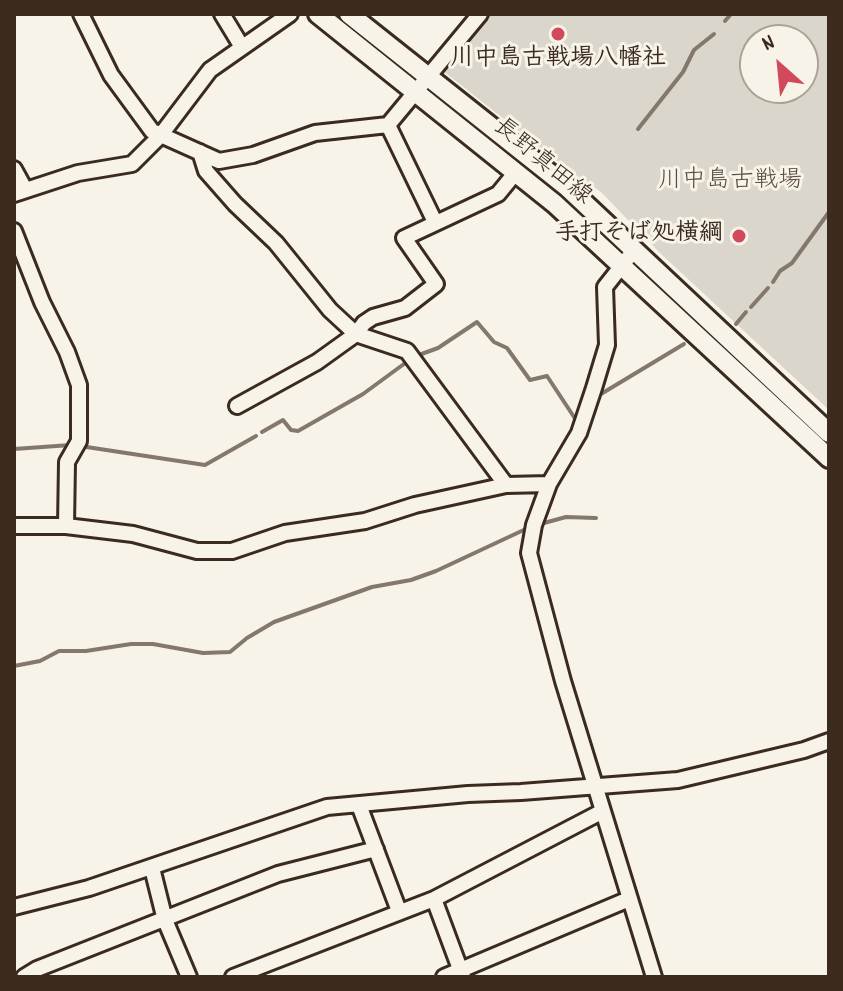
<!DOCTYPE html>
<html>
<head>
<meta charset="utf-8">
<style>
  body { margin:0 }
  #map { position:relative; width:843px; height:991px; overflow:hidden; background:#f7f3e8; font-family:Dekko,sans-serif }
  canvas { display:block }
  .frame { position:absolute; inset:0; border:16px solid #3b2a1e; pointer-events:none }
  .north { position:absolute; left:739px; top:24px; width:80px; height:80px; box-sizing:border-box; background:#f7f3e8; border:2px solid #aca397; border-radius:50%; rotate:333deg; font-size:22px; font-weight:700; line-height:32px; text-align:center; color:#3b2a1e }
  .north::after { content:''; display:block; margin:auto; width:28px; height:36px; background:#d1495b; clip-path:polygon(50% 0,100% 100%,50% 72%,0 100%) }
</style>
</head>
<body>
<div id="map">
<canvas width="843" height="991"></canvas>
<div class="frame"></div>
<div class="north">N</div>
</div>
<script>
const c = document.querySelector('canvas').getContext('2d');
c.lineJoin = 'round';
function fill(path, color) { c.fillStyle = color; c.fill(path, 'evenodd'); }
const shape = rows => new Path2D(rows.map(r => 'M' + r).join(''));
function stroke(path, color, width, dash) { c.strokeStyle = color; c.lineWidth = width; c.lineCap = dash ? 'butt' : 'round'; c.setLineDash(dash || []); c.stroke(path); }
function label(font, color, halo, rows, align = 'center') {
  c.font = font + ' Dekko,"Klee One",sans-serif'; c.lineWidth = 6; c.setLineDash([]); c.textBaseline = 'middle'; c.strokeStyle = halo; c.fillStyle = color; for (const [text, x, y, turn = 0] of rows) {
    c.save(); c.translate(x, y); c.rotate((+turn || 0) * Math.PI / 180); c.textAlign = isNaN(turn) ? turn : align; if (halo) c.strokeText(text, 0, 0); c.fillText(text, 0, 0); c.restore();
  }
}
fill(shape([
  [489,14,829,14,829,410,660,253,601,192,574,174,443,71],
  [755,40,803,40,803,88,755,88]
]), '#dbd6cb');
stroke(shape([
  [725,21,731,14],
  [638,129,683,72,694,50,714,34],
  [773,282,780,271,792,263,829,212],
  [751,307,768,288],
  [736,324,746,312],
  [416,356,438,348,477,322,494,342,507,348,530,380,547,376,576,420],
  [596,397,684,344],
  [262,432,283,420,291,430,298,431,363,394,408,361],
  [80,446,205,465,256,436],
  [14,449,71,445],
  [544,523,566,517,596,518],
  [14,666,40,661,59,651,86,651,131,644,153,644,203,653,230,652,247,638,274,622,372,587,411,580,436,571,528,528]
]), '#84786c', 4);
const minor = shape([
  [81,14,111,75,152,131,219,161,253,155,315,133,388,125,480,14],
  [222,14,242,47],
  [388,125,435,222],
  [200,152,206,171,235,204,276,243,330,310,356,334,407,351,506,485],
  [14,169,25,189],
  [14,194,78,173,132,164,160,136,210,70,290,14],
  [14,231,42,302,67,352,79,385,79,441,67,462,66,526],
  [635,249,605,287,607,345,594,388,579,433,549,484,534,525,529,553,563,681,654,977],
  [237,406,317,362,356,334,364,323,373,317,405,308,436,284,404,238,498,194,516,172],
  [14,526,66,526,133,534,197,551,232,551,285,533,365,521,415,505,506,485,549,484],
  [359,805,399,911],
  [152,868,165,920,189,977],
  [434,899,463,977],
  [14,907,89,888,327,807,468,794,521,792,678,780,804,750,829,741],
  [24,977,37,969,278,874,376,849],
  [233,977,434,899,603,811],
  [444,977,629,899]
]);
const major = shape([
  [318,14,555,204,829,458],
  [349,14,567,187,829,433]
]);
stroke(minor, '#3b2a1e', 20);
stroke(major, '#3b2a1e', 24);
stroke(minor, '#f7f3e8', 14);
stroke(major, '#f7f3e8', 18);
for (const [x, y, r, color] of [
  [558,34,8,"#d1495b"],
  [739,236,8,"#d1495b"]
]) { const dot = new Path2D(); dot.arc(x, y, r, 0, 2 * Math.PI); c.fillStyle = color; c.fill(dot); stroke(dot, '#f7f3e8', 3); }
label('bold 24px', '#3b2a1e', '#f7f3e8', [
  ["川中島古戦場八幡社",558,61],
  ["手打そば処横綱",723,236,"right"]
]);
label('24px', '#3b2a1e', '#f7f3e8', [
  ["長野真田線",541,163,40]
]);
label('24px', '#5b4c41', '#f7f3e8', [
  ["川中島古戦場",730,183]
]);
</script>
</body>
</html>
